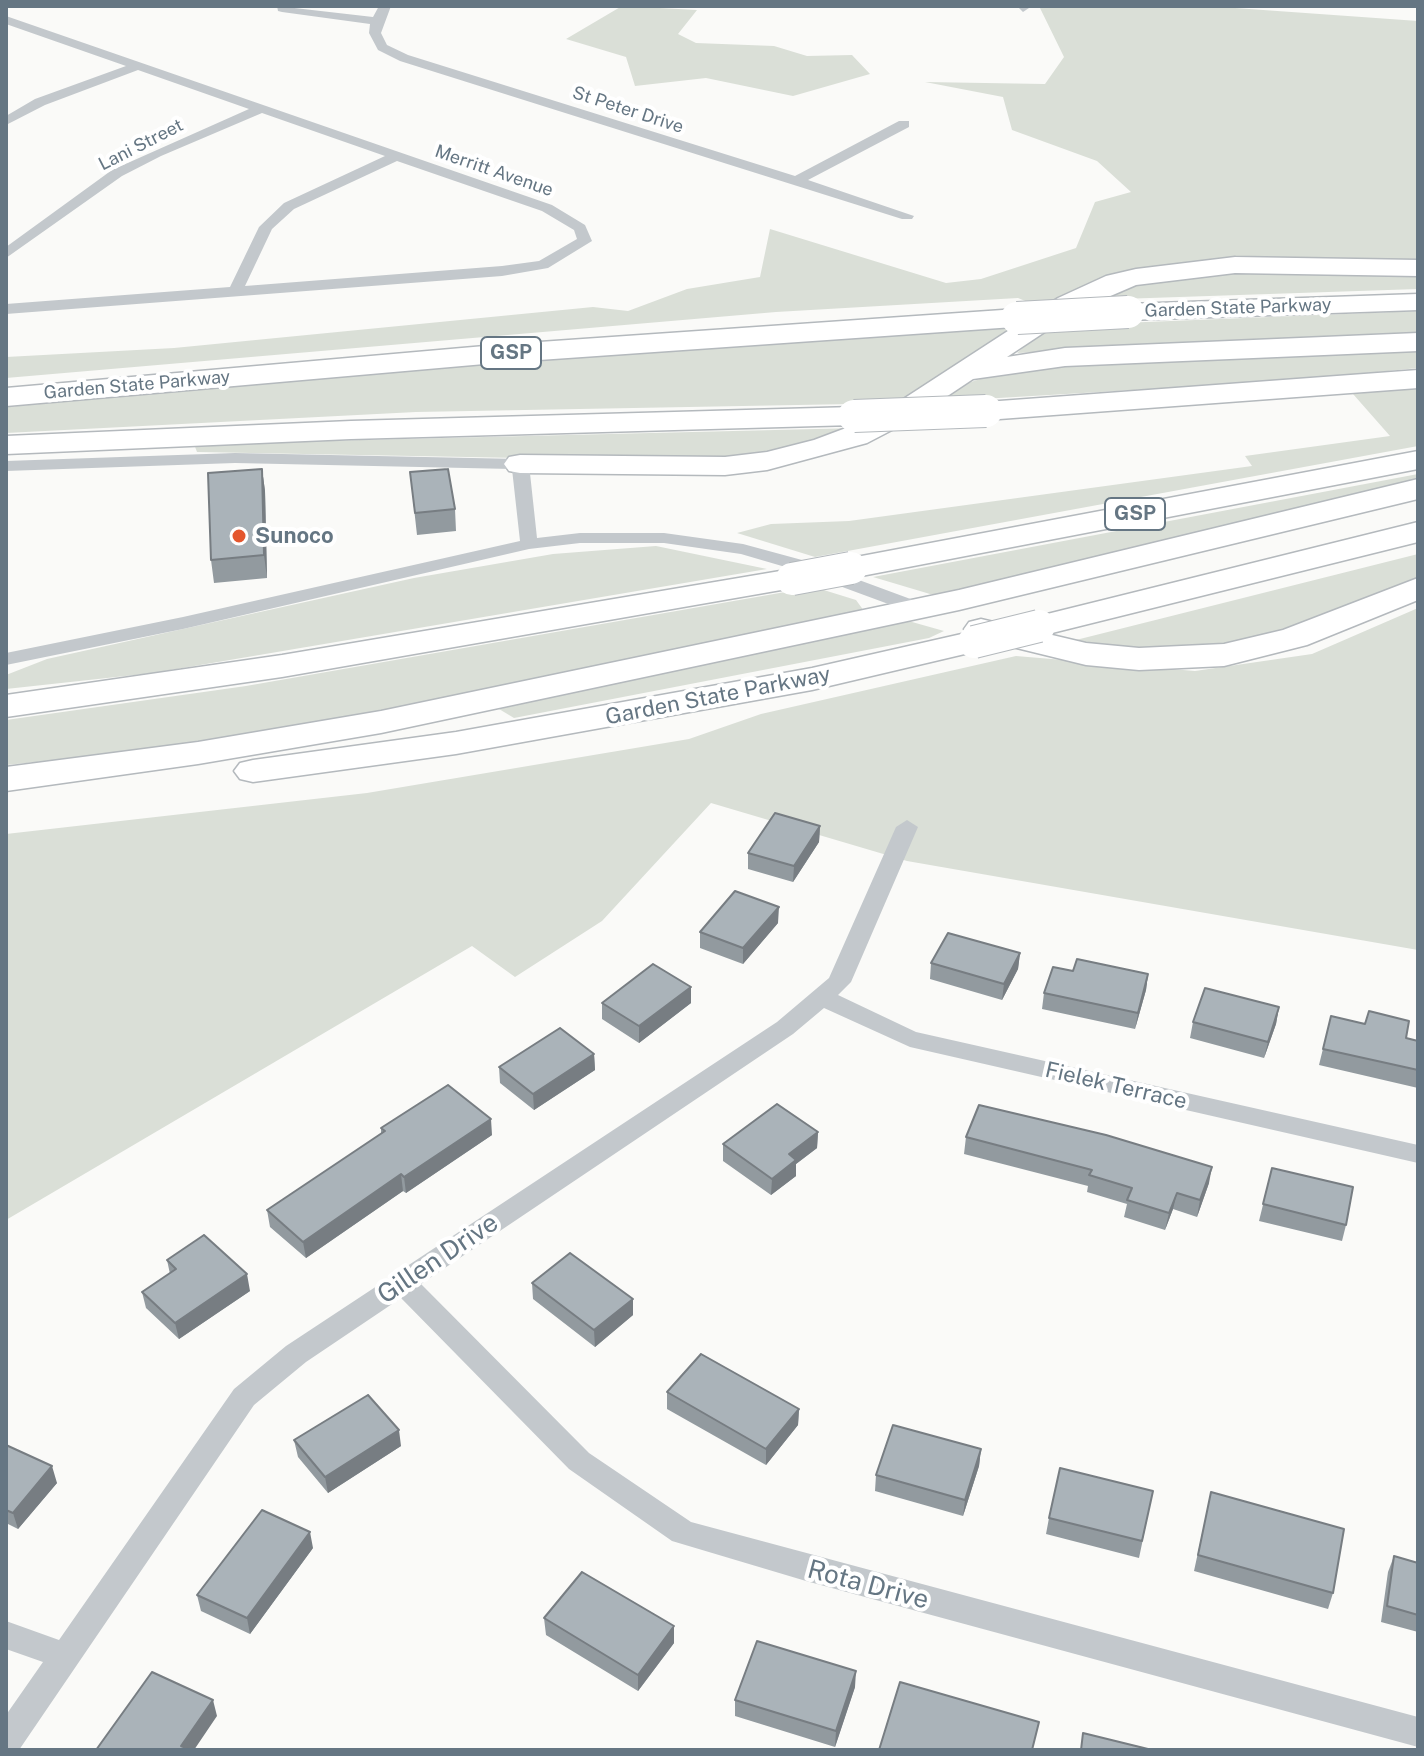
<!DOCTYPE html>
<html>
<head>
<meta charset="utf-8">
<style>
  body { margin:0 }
  #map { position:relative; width:1424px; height:1756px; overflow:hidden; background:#fafaf8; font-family:"Public Sans",sans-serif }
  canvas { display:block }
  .frame { position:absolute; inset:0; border:8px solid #657683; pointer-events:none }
</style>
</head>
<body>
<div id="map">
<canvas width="1424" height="1756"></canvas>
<div class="frame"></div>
</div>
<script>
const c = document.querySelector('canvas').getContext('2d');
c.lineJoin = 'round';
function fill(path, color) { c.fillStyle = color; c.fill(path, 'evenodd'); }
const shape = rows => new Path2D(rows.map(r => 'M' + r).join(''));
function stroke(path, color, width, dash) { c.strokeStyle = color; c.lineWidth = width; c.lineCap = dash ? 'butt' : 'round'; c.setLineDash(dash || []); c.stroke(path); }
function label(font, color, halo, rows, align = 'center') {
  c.font = font + ' "Public Sans",sans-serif'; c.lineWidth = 8; c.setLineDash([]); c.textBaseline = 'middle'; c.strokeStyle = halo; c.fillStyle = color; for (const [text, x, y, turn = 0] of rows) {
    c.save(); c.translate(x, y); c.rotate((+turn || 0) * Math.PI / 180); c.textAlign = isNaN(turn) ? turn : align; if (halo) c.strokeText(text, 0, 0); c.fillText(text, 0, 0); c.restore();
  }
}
fill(shape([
  [622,6,697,10,678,34,696,43,774,46,807,56,852,55,870,74,793,96,706,78,635,86,626,57,566,39],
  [1039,6,1207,6,1418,21,1418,263,1177,267,1061,302,1030,303,1018,298,776,312,6,378,6,357,174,348,593,307,628,311,687,289,760,277,770,229,946,283,981,279,1076,248,1095,202,1131,192,1097,161,1012,130,1003,97,925,82,1045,84,1064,57],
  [1245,268,1418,271,1418,289,1090,300,1117,286],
  [1418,311,1418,336,1017,353,1047,326],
  [1021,327,906,403,416,412,6,433,6,407,633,351],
  [1418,347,1418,368,1286,381,931,402,953,388,995,374,1054,363],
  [1418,388,1418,446,815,557,737,533,771,524,849,521,1252,466,1245,456,1390,436,1353,394],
  [858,428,754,457,683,461,197,452,194,444],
  [1418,474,1418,481,954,597,930,594,873,577],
  [656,546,767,569,153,673,6,689,6,675,47,659,414,578,553,554],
  [1418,554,1418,582,1285,635,1183,653,1060,644],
  [814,587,856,600,864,611,325,728,118,754,6,765,6,720,246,686],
  [1418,608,1418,950,907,861,711,803,602,921,515,977,472,946,6,1220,6,834,367,793,689,739,761,714,1016,656,1195,671,1312,654],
  [905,620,944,631,929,638,514,718,499,709]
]), '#dadfd7');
const motorway = shape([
  [1235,257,1418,260,1418,276,1235,273,1136,285,1078,310,1007,357,1065,348,1418,333,1418,351,1065,366,973,379,913,419,867,443,767,470,725,475,520,473,509,471,504,464,509,457,520,455,725,457,767,452,814,440,854,425,351,439,6,454,6,436,351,421,854,407,865,410,868,418,891,407,1014,327,496,363,6,406,6,388,496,345,1017,309,1027,312,1030,316,1058,298,1106,276,1136,269,1235,257],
  [1418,294,1418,310,1128,320,1118,318,1114,312,1118,306,1128,304,1418,294],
  [1418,370,1418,388,986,420,975,417,971,411,975,405,986,402,1418,370],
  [1418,451,1418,469,851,578,839,575,834,568,839,561,851,558,1418,451],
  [1418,479,1418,499,959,610,381,733,198,764,6,791,6,767,198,742,381,711,959,590,1418,479],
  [1418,522,1418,542,1048,634,1086,643,1139,648,1224,644,1283,630,1418,578,1418,600,1307,645,1224,666,1139,670,1086,665,992,642,986,649,812,690,456,754,253,782,240,779,234,771,240,763,253,760,456,732,812,668,966,633,964,629,969,622,981,619,1023,629,1022,626,1027,619,1418,522],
  [792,569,804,572,809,579,804,586,282,677,6,717,6,695,282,655,792,569]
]);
stroke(motorway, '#b4b9bd', 3);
fill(shape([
  [277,6,373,17,379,6,391,6,381,33,387,45,408,55,795,176,899,121,909,121,909,127,808,180,914,216,912,219,902,219,400,61,378,50,369,33,370,24,282,12,278,11,277,6],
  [1017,6,1029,6,1029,8,1023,12,1017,6],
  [6,16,552,205,585,225,592,241,548,268,502,276,6,314,6,304,230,287,259,227,284,203,385,156,262,113,161,156,122,176,6,258,6,247,112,170,249,109,138,70,45,105,6,125,6,116,35,99,126,66,6,24,6,16],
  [397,161,542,211,574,230,577,239,539,261,502,266,245,286,272,229,294,209,397,161],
  [235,453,520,459,529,464,537,538,580,533,664,533,743,544,813,563,924,604,926,608,917,614,910,612,799,571,741,554,664,543,580,543,529,549,183,629,6,665,6,653,183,617,520,541,512,469,235,463,6,471,6,461,235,453],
  [907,820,918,827,851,982,838,995,916,1032,1418,1145,1418,1163,910,1047,824,1008,793,1034,421,1284,589,1453,691,1522,1418,1717,1418,1747,806,1581,672,1541,569,1469,401,1298,306,1362,254,1405,19,1750,6,1750,6,1715,43,1662,6,1649,6,1621,59,1640,234,1389,286,1346,777,1022,829,978,896,827,907,820]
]), '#c3c8cc');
fill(motorway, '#fff');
const motorwayBridge = shape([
  [1017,318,1128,312],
  [854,416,986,411],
  [792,579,851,568],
  [974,642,1039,626]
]);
stroke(motorwayBridge, '#b4b9bd', 34, []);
stroke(motorwayBridge, '#fff', 32);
fill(shape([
  [262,469,265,491,267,578,214,583,211,560],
  [410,472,455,509,456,531,417,535],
  [820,826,819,842,793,882,748,869,748,853],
  [778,923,743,964,700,948,700,932],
  [1020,953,1018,969,1002,1000,930,979,931,963],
  [1073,971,1148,974,1146,990,1135,1029,1042,1009,1044,993],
  [691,987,691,1003,639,1043,602,1019,602,1003],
  [1279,1007,1276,1024,1264,1058,1190,1038,1193,1022],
  [1331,1016,1418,1041,1418,1088,1319,1065],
  [594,1054,595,1070,534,1110,500,1083,499,1067],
  [381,1128,492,1135,406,1193,403,1191,306,1258,270,1227,267,1210,381,1134],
  [818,1132,817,1148,796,1164,796,1176,771,1195,723,1161,723,1144],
  [966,1137,1209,1183,1197,1217,1173,1209,1165,1230,1124,1217,1127,1204,1087,1192,1088,1186,964,1154],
  [1272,1168,1346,1225,1342,1241,1259,1221],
  [167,1260,250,1291,179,1339,146,1308,142,1292,170,1274],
  [532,1283,633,1315,595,1347,533,1299],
  [667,1392,799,1409,798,1425,766,1465,667,1409],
  [294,1440,401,1446,328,1493,298,1457],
  [6,1445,57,1483,18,1529,6,1523],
  [981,1449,979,1466,963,1516,875,1491,876,1475],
  [1153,1491,1139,1558,1046,1534,1049,1518],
  [1211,1492,1333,1593,1328,1609,1194,1571],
  [313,1548,250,1634,201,1611,197,1595],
  [1394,1556,1418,1563,1418,1632,1381,1622,1388,1572],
  [544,1618,674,1626,674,1643,638,1691,546,1635],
  [855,1687,835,1747,735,1716,735,1700]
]), '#929a9f');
fill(shape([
  [262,469,265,491,267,578,264,555],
  [820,826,819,842,793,882,794,866],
  [779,907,778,923,743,964,743,948],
  [1020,953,1018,969,1002,1000,1004,984],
  [1148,974,1146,990,1135,1029,1138,1013],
  [691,987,691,1003,639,1043,639,1026],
  [1279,1007,1276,1024,1264,1058,1268,1042],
  [594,1054,595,1070,534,1110,533,1094],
  [491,1119,492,1135,406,1193,404,1177],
  [818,1132,817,1148,796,1164,796,1176,771,1195,772,1179,789,1154],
  [1212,1167,1209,1183,1197,1217,1200,1200],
  [401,1174,403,1191,306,1258,303,1242],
  [1177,1193,1173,1209,1165,1230,1169,1213],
  [247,1274,250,1291,179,1339,175,1323],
  [633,1299,633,1315,595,1347,594,1330],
  [799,1409,798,1425,766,1465,766,1449],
  [399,1430,401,1446,328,1493,325,1477],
  [981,1449,979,1466,963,1516,965,1500],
  [52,1466,57,1483,18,1529,13,1513],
  [310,1532,313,1548,250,1634,247,1618],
  [674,1626,674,1643,638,1691,638,1675],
  [856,1671,855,1687,835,1747,836,1731],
  [213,1700,217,1716,194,1750,183,1750,181,1746]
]), '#777d82');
const building = shape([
  [262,469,264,555,211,560,208,473,262,469],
  [448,469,455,509,415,513,410,472,448,469],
  [775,813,820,826,794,866,748,853,775,813],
  [735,891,779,907,743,948,700,932,735,891],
  [948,933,1020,953,1004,984,931,963,948,933],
  [1077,959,1148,974,1138,1013,1044,993,1053,967,1073,971,1077,959],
  [653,964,691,987,639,1026,602,1003,653,964],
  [1205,988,1279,1007,1268,1042,1193,1022,1205,988],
  [1369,1011,1409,1021,1406,1038,1418,1041,1418,1070,1323,1049,1331,1016,1365,1024,1369,1011],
  [560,1028,594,1054,533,1094,499,1067,560,1028],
  [448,1085,491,1119,404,1177,401,1174,303,1242,267,1210,385,1131,381,1128,448,1085],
  [777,1104,818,1132,789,1154,796,1160,772,1179,723,1144,777,1104],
  [979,1105,1106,1135,1212,1167,1200,1200,1177,1193,1169,1213,1127,1200,1132,1188,1089,1175,1092,1170,966,1137,979,1105],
  [1272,1168,1353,1187,1346,1225,1263,1204,1272,1168],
  [204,1235,247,1274,175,1323,142,1292,176,1269,167,1260,204,1235],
  [570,1253,633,1299,594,1330,532,1283,570,1253],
  [701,1354,799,1409,766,1449,667,1392,701,1354],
  [368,1395,399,1430,325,1477,294,1440,368,1395],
  [893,1425,981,1449,965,1500,876,1475,893,1425],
  [6,1445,52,1466,13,1513,6,1510,6,1445],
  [1060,1468,1153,1491,1142,1541,1049,1518,1060,1468],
  [1211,1492,1344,1529,1333,1593,1198,1555,1211,1492],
  [262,1510,310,1532,247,1618,197,1595,262,1510],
  [1394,1556,1418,1563,1418,1615,1387,1606,1394,1556],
  [582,1572,674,1626,638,1675,544,1618,582,1572],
  [757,1641,856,1671,836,1731,735,1700,757,1641],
  [152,1672,213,1700,181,1746,191,1750,96,1750,152,1672],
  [900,1682,1039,1722,1032,1750,879,1750,900,1682],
  [1083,1733,1152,1750,1081,1750,1083,1733]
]);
fill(building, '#aab3b9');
stroke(building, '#777d82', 2);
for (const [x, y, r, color] of [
  [239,536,8,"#e4572e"]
]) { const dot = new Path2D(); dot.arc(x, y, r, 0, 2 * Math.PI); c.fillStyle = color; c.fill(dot); stroke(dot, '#fff', 3); }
label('18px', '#657683', '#fff', [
  ["St Peter Drive",628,110,18],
  ["Lani Street",141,145,-27],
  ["Merritt Avenue",494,171,19],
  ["Garden State Parkway",1238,308,-2],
  ["Garden State Parkway",137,385,-5]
]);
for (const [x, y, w] of [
  [511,353,60],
  [1135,514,60]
]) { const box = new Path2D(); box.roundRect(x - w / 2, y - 16, w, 32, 6); c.fillStyle = '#fff'; c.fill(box); stroke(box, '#657683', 2); }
label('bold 20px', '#657683', null, [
  ["GSP",511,353],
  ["GSP",1135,514]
]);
label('bold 22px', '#657683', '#fff', [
  ["Sunoco",255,536]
], 'left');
label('22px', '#657683', '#fff', [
  ["Garden State Parkway",718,696,-11],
  ["Fielek Terrace",1116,1086,13]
]);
label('26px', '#657683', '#fff', [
  ["Gillen Drive",438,1259,-34],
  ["Rota Drive",868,1585,15]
]);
</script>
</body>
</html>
